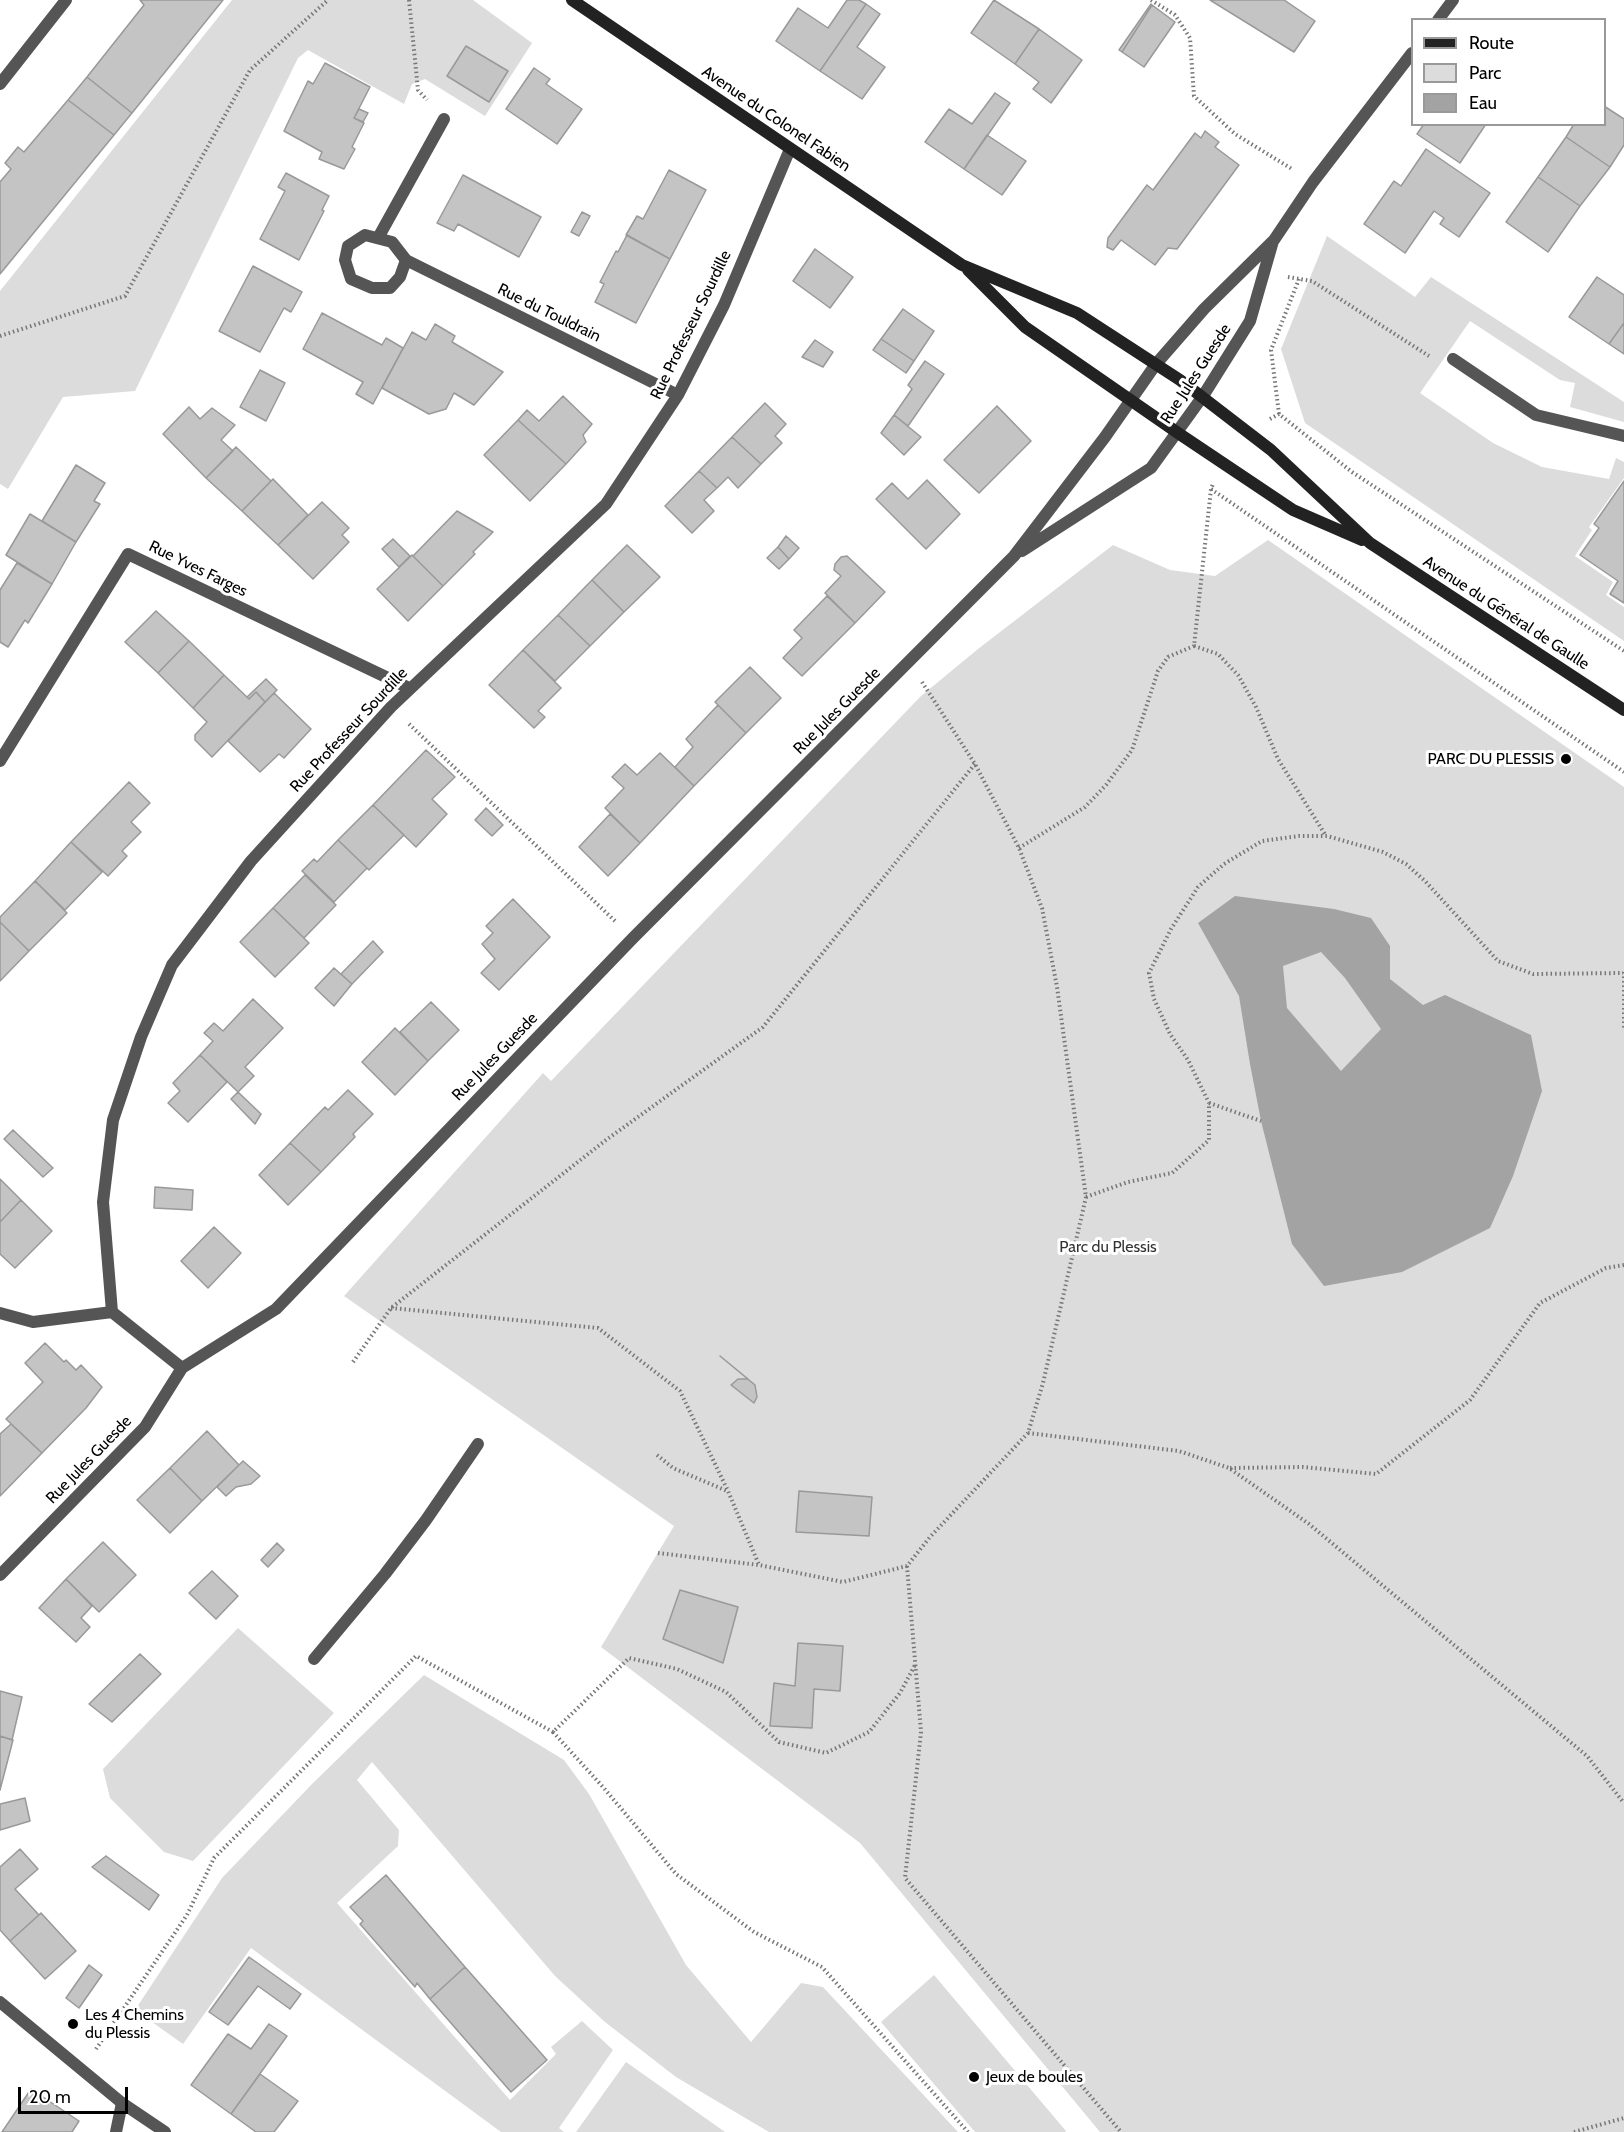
<!DOCTYPE html>
<html>
<head>
<meta charset="utf-8">
<style>
  body { margin:0 }
  #map { position:relative; width:1624px; height:2132px; overflow:hidden; background:#fff; font-family:Cabin,sans-serif }
  canvas { display:block }
  .legend { position:absolute; left:1411px; top:18px; width:195px; height:108px; box-sizing:border-box; background:#fff; border:2px solid #999; margin:0; padding:8px 10px; list-style:none; font-size:18px; color:#000 }
  .legend li { display:flex; align-items:center; gap:12px; height:30px }
  .legend b { width:30px; border:2px solid #999 }
  .scale { position:absolute; left:18px; top:2087px; width:110px; height:27px; box-sizing:border-box; border:3px solid #000; border-top:0; padding-left:8px; font-size:18px; line-height:21px; white-space:nowrap; color:#000; -webkit-text-stroke:4px #fff; paint-order:stroke }
</style>
</head>
<body>
<div id="map">
<canvas width="1624" height="2132"></canvas>
<ul class="legend">
<li><b style="height:8px;background:#222"></b>Route</li>
<li><b style="height:16px;background:#dcdcdc"></b>Parc</li>
<li><b style="height:16px;background:#a3a3a3"></b>Eau</li>
</ul>
<div class="scale">20 m</div>
</div>
<script>
const c = document.querySelector('canvas').getContext('2d');
c.lineJoin = 'round';
function fill(path, color) { c.fillStyle = color; c.fill(path, 'evenodd'); }
const shape = rows => new Path2D(rows.map(r => 'M' + r).join(''));
function stroke(path, color, width, dash) { c.strokeStyle = color; c.lineWidth = width; c.lineCap = dash ? 'butt' : 'round'; c.setLineDash(dash || []); c.stroke(path); }
function label(font, color, halo, rows, align = 'center') {
  c.font = font + ' Cabin,sans-serif'; c.lineWidth = 6; c.setLineDash([]); c.textBaseline = 'middle'; c.strokeStyle = halo; c.fillStyle = color; for (const [text, x, y, turn = 0] of rows) {
    c.save(); c.translate(x, y); c.rotate((+turn || 0) * Math.PI / 180); c.textAlign = isNaN(turn) ? turn : align; if (halo) c.strokeText(text, 0, 0); c.fillText(text, 0, 0); c.restore();
  }
}
fill(shape([
  [232,0,473,0,532,43,485,116,425,79,412,84,404,104,308,50,298,58,135,391,63,397,8,489,0,484,0,291],
  [1327,236,1415,297,1431,277,1624,402,1624,422,1570,407,1575,383,1560,380,1470,321,1420,393,1493,443,1542,467,1609,479,1616,458,1624,462,1624,478,1589,527,1592,530,1575,556,1613,582,1606,595,1624,607,1624,641,1305,423,1281,349],
  [1268,540,1624,787,1624,2132,1100,2132,860,1843,601,1647,674,1526,344,1296,543,1073,551,1081,921,696,978,649,1113,545,1170,570,1215,576],
  [238,1628,334,1713,193,1861,164,1852,110,1798,103,1769],
  [424,1675,564,1760,589,1794,686,1965,751,2042,801,1983,823,1987,958,2132,769,2132,676,2077,605,2022,555,1976,372,1762,357,1780,399,1830,398,1846,337,1903,510,2100,556,2054,551,2047,582,2021,613,2050,559,2128,564,2132,501,2132,251,1948,183,2044,135,2010,222,1878,313,1783],
  [934,1975,1066,2131,1065,2132,975,2132,881,2022],
  [626,2062,725,2132,576,2132]
]), '#dcdcdc');
fill(shape([
  [1235,896,1334,909,1371,918,1390,946,1390,979,1423,1005,1445,995,1531,1035,1542,1091,1513,1176,1490,1228,1402,1272,1324,1286,1292,1244,1261,1121,1250,1064,1239,996,1198,923],
  [1321,952,1345,978,1381,1029,1341,1071,1287,1008,1283,966]
]), '#a3a3a3');
const building = shape([
  [140,0,223,0,132,113,87,77,144,5,140,0],
  [847,0,859,0,866,4,820,71,776,41,798,8,828,28,847,0],
  [994,0,1039,29,1015,64,971,33,994,0],
  [1210,0,1284,0,1315,21,1294,52,1210,0],
  [866,4,880,14,857,47,885,67,862,99,820,71,866,4],
  [1151,4,1152,5,1122,52,1119,50,1151,4],
  [1152,5,1175,22,1144,67,1122,52,1152,5],
  [1039,29,1082,60,1051,103,1033,89,1039,82,1015,64,1039,29],
  [466,46,508,71,489,102,447,76,466,46],
  [325,63,370,87,354,118,364,123,352,147,355,149,344,169,319,159,322,152,284,131,308,81,313,84,325,63],
  [534,68,550,79,546,84,582,109,557,144,506,109,534,68],
  [87,77,132,113,114,135,68,100,87,77],
  [995,93,1010,103,964,169,925,142,949,109,972,124,995,93],
  [68,100,114,135,0,274,0,182,11,169,5,163,18,147,24,152,68,100],
  [1604,106,1624,119,1624,145,1610,167,1566,137,1574,124,1604,124,1604,106],
  [359,109,368,113,363,122,354,118,359,109],
  [1424,124,1486,124,1460,163,1417,134,1424,124],
  [1205,131,1219,142,1215,147,1239,165,1177,249,1168,248,1155,265,1121,240,1113,250,1107,247,1108,238,1147,185,1153,190,1195,133,1201,138,1205,131],
  [987,135,1026,161,1002,195,964,169,987,135],
  [1566,137,1610,167,1580,206,1538,177,1566,137],
  [1426,149,1490,193,1459,237,1440,224,1444,218,1434,211,1405,253,1364,224,1394,181,1401,186,1426,149],
  [669,170,706,190,670,259,626,235,637,216,643,219,669,170],
  [286,173,329,196,322,210,324,211,299,260,260,239,285,191,278,187,286,173],
  [463,175,541,217,519,257,458,224,454,231,437,223,463,175],
  [1538,177,1580,206,1548,252,1506,222,1538,177],
  [582,212,590,216,579,236,571,232,582,212],
  [627,235,670,259,636,323,595,302,604,284,600,282,616,251,618,252,627,235],
  [815,249,853,277,830,308,793,281,815,249],
  [253,266,302,292,291,312,284,308,260,352,219,331,253,266],
  [1597,277,1624,295,1624,323,1609,344,1569,317,1597,277],
  [903,309,934,331,914,361,881,339,903,309],
  [322,313,382,345,386,338,403,348,373,404,356,394,363,382,303,349,322,313],
  [1624,323,1624,354,1609,344,1624,323],
  [435,324,455,336,452,342,503,372,474,405,454,393,446,409,429,414,382,388,412,332,426,340,435,324],
  [881,339,914,361,906,373,873,350,881,339],
  [815,340,833,352,823,367,802,357,815,340],
  [925,361,944,374,908,426,894,415,912,389,908,385,925,361],
  [260,370,285,383,266,421,240,407,260,370],
  [563,396,592,424,583,435,586,442,566,464,518,420,527,410,539,421,563,396],
  [765,403,786,424,775,436,782,443,761,464,732,437,765,403],
  [997,406,1031,441,979,493,944,460,997,406],
  [189,407,200,419,212,408,235,425,221,440,233,451,206,478,163,434,189,407],
  [894,415,921,437,904,455,881,433,894,415],
  [518,420,566,464,530,501,484,455,518,420],
  [732,437,761,464,738,488,728,477,717,488,699,471,732,437],
  [236,447,271,481,242,511,206,478,236,447],
  [76,465,105,483,94,501,100,504,76,542,42,521,76,465],
  [699,471,717,488,704,500,714,511,692,533,665,506,699,471],
  [273,479,308,515,278,545,242,511,273,479],
  [927,480,960,514,926,549,876,499,892,483,908,499,927,480],
  [1624,481,1624,603,1610,594,1618,581,1580,555,1599,528,1594,524,1624,481],
  [322,502,349,528,342,535,349,542,313,579,278,545,322,502],
  [457,511,493,532,473,552,475,554,443,586,413,556,457,511],
  [30,514,76,542,52,584,6,555,30,514],
  [786,536,799,548,789,559,778,547,786,536],
  [393,539,410,556,399,567,382,549,393,539],
  [627,545,660,577,624,612,592,580,627,545],
  [778,547,789,559,779,569,767,558,778,547],
  [412,555,443,586,408,621,377,589,412,555],
  [847,556,885,592,855,623,825,593,841,576,834,570,835,564,841,557,847,556],
  [17,563,52,584,28,623,25,620,8,647,0,642,0,590,17,563],
  [592,580,624,612,590,646,558,615,592,580],
  [827,596,855,623,802,676,783,658,802,638,794,630,827,596],
  [156,611,189,641,158,673,125,642,156,611],
  [558,615,590,646,555,681,523,650,558,615],
  [189,641,224,675,193,708,158,673,189,641],
  [523,650,561,688,538,711,545,717,534,728,489,685,523,650],
  [750,667,781,698,746,733,715,702,750,667],
  [224,675,249,699,256,692,265,702,212,757,195,740,195,735,207,722,193,708,224,675],
  [266,679,277,690,265,702,256,692,249,699,247,697,266,679],
  [274,693,311,729,284,758,279,754,260,772,228,741,274,693],
  [718,705,746,733,694,786,675,767,693,747,686,739,718,705],
  [426,750,455,777,432,799,447,814,416,847,373,805,426,750],
  [660,753,694,786,640,843,605,808,624,788,612,777,625,764,637,775,660,753],
  [129,782,150,803,131,822,141,832,122,851,127,856,108,876,71,842,129,782],
  [373,805,404,835,369,870,338,840,373,805],
  [486,808,503,825,492,836,475,820,486,808],
  [610,814,640,843,608,876,579,847,610,814],
  [338,840,367,868,334,902,302,871,314,859,317,862,338,840],
  [71,842,102,872,65,910,35,881,71,842],
  [305,875,336,905,304,938,273,908,305,875],
  [35,881,67,913,29,951,0,922,0,917,35,881],
  [513,899,550,937,499,990,481,973,495,959,482,944,493,933,486,926,513,899],
  [273,908,309,943,275,977,240,942,273,908],
  [0,922,29,951,0,981,0,922],
  [373,941,383,952,352,984,341,974,373,941],
  [334,968,352,984,334,1006,315,988,334,968],
  [253,999,283,1028,245,1067,254,1076,238,1092,200,1055,213,1041,204,1033,214,1023,223,1031,253,999],
  [431,1002,459,1030,428,1061,400,1032,431,1002],
  [395,1028,428,1061,395,1095,362,1062,395,1028],
  [200,1055,227,1082,188,1122,168,1103,180,1091,173,1083,200,1055],
  [348,1090,373,1114,353,1134,355,1137,321,1172,290,1143,325,1107,328,1110,348,1090],
  [238,1092,261,1114,255,1124,231,1099,238,1092],
  [13,1130,53,1168,43,1177,4,1139,13,1130],
  [290,1143,321,1172,288,1205,259,1175,290,1143],
  [0,1179,21,1200,0,1222,0,1179],
  [155,1187,193,1190,192,1210,154,1208,155,1187],
  [21,1200,52,1231,15,1268,0,1254,0,1222,21,1200],
  [214,1227,241,1253,208,1288,181,1261,214,1227],
  [45,1343,64,1362,66,1360,76,1370,81,1365,102,1387,86,1408,42,1453,6,1419,43,1382,25,1363,45,1343],
  [720,1356,755,1385,757,1397,754,1403,731,1385,738,1379,748,1379,720,1356],
  [11,1424,42,1453,0,1496,0,1434,11,1424],
  [207,1431,239,1465,202,1501,170,1468,207,1431],
  [243,1461,260,1476,251,1484,236,1487,226,1496,217,1487,243,1461],
  [170,1468,202,1501,170,1533,137,1500,170,1468],
  [799,1491,872,1497,869,1536,796,1532,799,1491],
  [103,1542,136,1575,99,1612,66,1579,103,1542],
  [277,1543,284,1550,268,1567,261,1560,277,1543],
  [212,1571,238,1596,216,1619,189,1593,212,1571],
  [66,1579,92,1606,81,1618,90,1627,76,1642,39,1608,66,1579],
  [680,1590,738,1607,723,1663,663,1639,680,1590],
  [798,1643,843,1646,840,1691,814,1689,812,1728,770,1726,774,1683,795,1686,798,1643],
  [140,1654,161,1674,112,1722,89,1704,140,1654],
  [0,1691,22,1697,12,1740,0,1736,0,1691],
  [0,1736,13,1740,0,1790,0,1736],
  [25,1798,30,1821,0,1830,0,1804,25,1798],
  [20,1849,38,1869,15,1889,39,1915,10,1941,0,1930,0,1867,20,1849],
  [106,1856,159,1895,149,1910,92,1867,106,1856],
  [386,1875,465,1967,430,1999,417,1983,415,1987,360,1924,363,1921,350,1907,386,1875],
  [41,1913,76,1951,45,1979,10,1941,41,1913],
  [249,1957,301,1994,290,2009,258,1986,228,2025,209,2012,249,1957],
  [89,1965,102,1975,79,2008,66,1998,89,1965],
  [465,1967,547,2060,511,2092,430,1999,465,1967],
  [269,2024,287,2036,231,2114,191,2085,228,2034,251,2049,269,2024],
  [260,2074,298,2101,274,2132,256,2132,231,2114,260,2074],
  [31,2089,79,2121,72,2132,2,2132,31,2089]
]);
fill(building, '#c4c4c4');
stroke(building, '#999', 1.5);
stroke(shape([
  [409,0,418,90,427,100],
  [1151,0,1175,15,1190,38,1194,96,1235,134,1292,169],
  [1288,277,1312,281,1429,356],
  [0,336,125,296,250,70,328,0],
  [1279,414,1271,350,1299,279],
  [1270,419,1279,414,1352,472,1624,651],
  [1211,489,1624,772],
  [1194,646,1218,654,1238,675,1256,707,1278,759,1326,836],
  [409,724,616,922],
  [1019,848,1085,807,1106,785,1132,750,1158,671,1168,657,1194,646,1211,489,1213,484],
  [1624,972,1624,1030],
  [1209,1103,1261,1121],
  [1086,1197,1128,1182,1172,1173,1209,1140,1209,1103,1188,1060,1170,1034,1154,999,1149,973,1171,929,1198,887,1224,864,1262,841,1299,836,1327,836,1383,852,1406,864,1425,881,1498,961,1533,974,1623,973],
  [391,1308,598,1328,680,1391,728,1491,759,1565],
  [353,1362,391,1308,606,1140,763,1027,975,764],
  [1028,1433,1179,1451,1229,1468,1309,1524,1587,1756,1624,1803],
  [657,1455,673,1468,727,1491],
  [1230,1468,1303,1467,1376,1474,1470,1400,1540,1303,1606,1268,1624,1265],
  [658,1553,759,1565,843,1582,907,1566,930,1537,1028,1433,1043,1383,1086,1197,1057,987,1042,908,1019,848,975,764,922,682],
  [907,1566,921,1732,905,1878,1121,2132],
  [553,1732,603,1787,676,1874,754,1932,822,1967,968,2132],
  [96,2049,187,1915,214,1858,416,1656,553,1732,629,1658,677,1669,726,1692,779,1742,826,1753,869,1732,900,1693,915,1665],
  [1574,2132,1624,2118]
]), '#777', 4, [1.5, 3]);
stroke(shape([
  [378,238,444,119],
  [314,1659,385,1574,426,1520,478,1444]
]), '#555', 12);
stroke(shape([
  [0,84,66,0],
  [406,260,400,277,390,288,372,288,351,279,345,260,348,246,365,235,392,242,406,260,678,395],
  [1453,359,1536,415,1624,436],
  [0,761,128,554,409,688],
  [0,1313,33,1322,112,1312],
  [182,1368,112,1312,103,1202,113,1120,141,1037,172,965,251,861,391,707,606,504,678,395,724,305,790,149],
  [116,2132,122,2103]
]), '#555', 12);
stroke(shape([
  [1438,20,1453,0],
  [1022,551,1151,468,1203,396,1250,321,1273,241],
  [0,1575,145,1427,182,1368,276,1309,633,938,1014,556,1105,437,1156,364,1204,309,1274,240,1313,182,1412,53],
  [0,2002,122,2103,165,2132]
]), '#555', 12);
stroke(shape([
  [572,0,962,265,1077,313,1180,380,1271,450,1370,543,1624,710],
  [968,270,1025,327,1178,433,1293,510,1362,540]
]), '#222', 12);
for (const [x, y, r, color] of [
  [1566,759,6,"#000"],
  [73,2024,6,"#000"],
  [974,2077,6,"#000"]
]) { const dot = new Path2D(); dot.arc(x, y, r, 0, 2 * Math.PI); c.fillStyle = color; c.fill(dot); stroke(dot, '#fff', 2); }
label('16px', '#000', '#fff', [
  ["Avenue du Colonel Fabien",776,119,34],
  ["Rue du Touldrain",549,313,26],
  ["Rue Professeur Sourdille",691,325,-64],
  ["Rue Jules Guesde",1196,374,-57],
  ["Rue Yves Farges",198,569,26],
  ["Avenue du Général de Gaulle",1506,613,33],
  ["Rue Jules Guesde",837,711,-45],
  ["Rue Professeur Sourdille",349,730,-47],
  ["Rue Jules Guesde",495,1057,-46],
  ["Rue Jules Guesde",89,1460,-46]
]);
label('16px', '#000', '#fff', [
  ["PARC DU PLESSIS",1554,759,"right"],
  ["Les 4 Chemins",85,2015],
  ["du Plessis",85,2033],
  ["Jeux de boules",986,2077]
], 'left');
label('16px', '#333', '#fff', [
  ["Parc du Plessis",1108,1247]
]);
</script>
</body>
</html>
